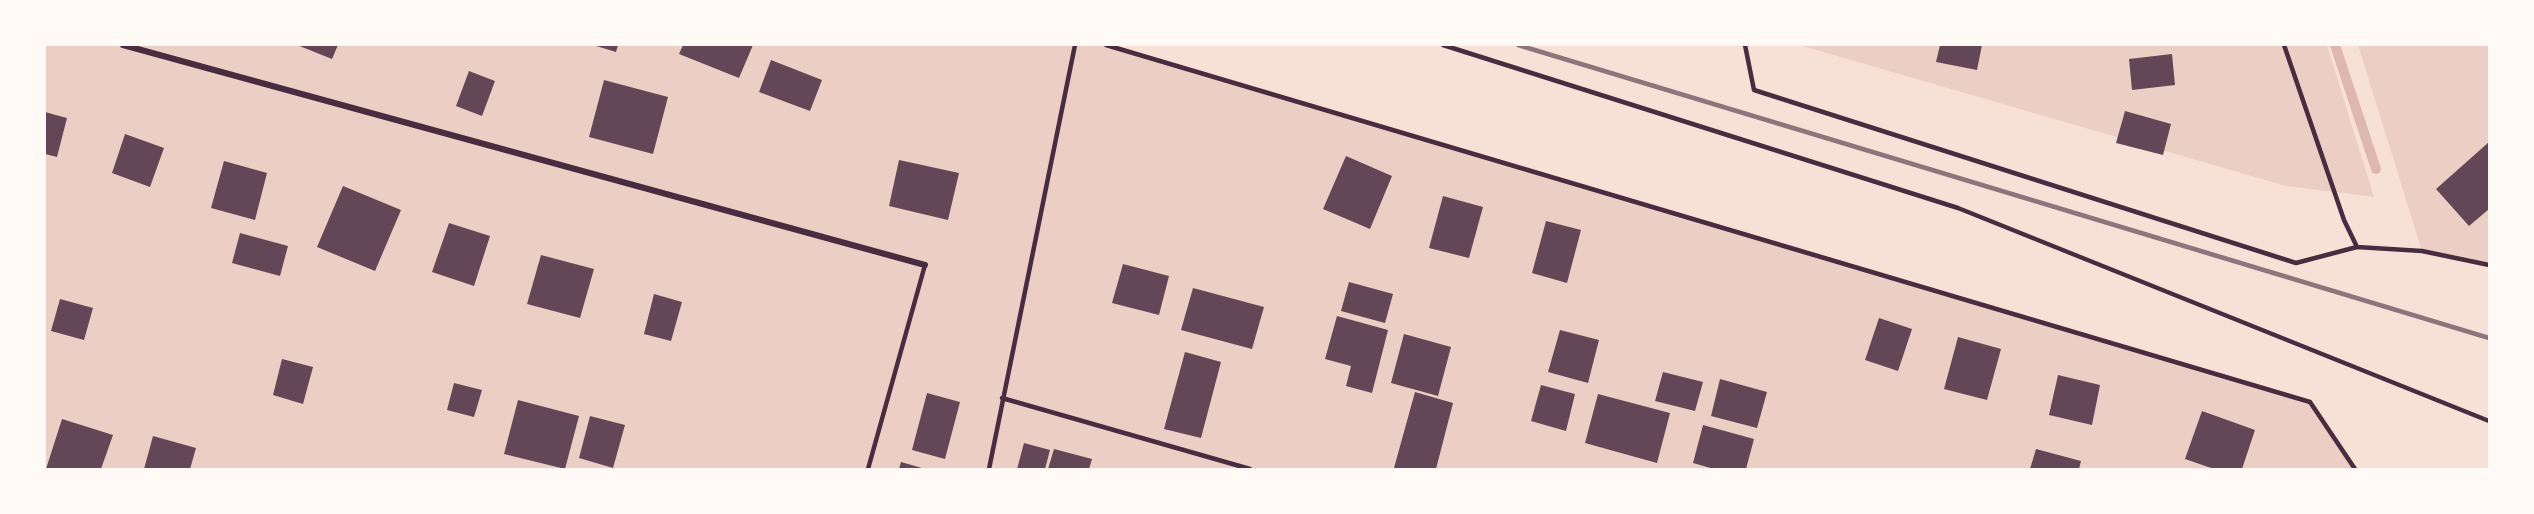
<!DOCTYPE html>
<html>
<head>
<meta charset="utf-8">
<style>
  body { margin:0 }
  #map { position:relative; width:2534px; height:514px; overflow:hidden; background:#f7e1d7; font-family:"Work Sans",sans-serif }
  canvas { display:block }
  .frame { position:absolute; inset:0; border:46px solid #fffaf5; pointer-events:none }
</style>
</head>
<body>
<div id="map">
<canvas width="2534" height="514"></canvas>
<div class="frame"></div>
</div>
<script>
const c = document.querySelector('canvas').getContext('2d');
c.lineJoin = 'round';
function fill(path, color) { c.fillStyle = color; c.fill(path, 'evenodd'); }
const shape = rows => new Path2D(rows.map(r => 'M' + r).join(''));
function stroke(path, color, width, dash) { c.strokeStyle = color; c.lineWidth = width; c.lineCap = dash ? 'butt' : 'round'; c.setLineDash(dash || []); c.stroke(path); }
fill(shape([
  [45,45,1106,45,2310,402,2355,469,45,469],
  [1799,45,2327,45,2374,197,2286,186],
  [2358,45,2489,45,2489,265,2422,251]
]), '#ebcfc5');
stroke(shape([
  [2335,45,2376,169]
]), '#dcb8b0', 10);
fill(shape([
  [297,45,338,45,332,59],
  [593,45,618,45,616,52],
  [683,45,753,45,739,78,679,54],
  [1940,45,1982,45,1977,70,1936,62],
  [2172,54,2175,85,2132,90,2129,59],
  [771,60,822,80,810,111,759,92],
  [469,71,495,81,482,116,456,106],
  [604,80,668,97,653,154,589,137],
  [2125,111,2171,124,2163,155,2116,143],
  [45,112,67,118,57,157,45,154],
  [125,134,164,148,150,187,112,173],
  [2489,142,2489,209,2469,226,2436,189],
  [1346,156,1392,176,1370,229,1323,209],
  [899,160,959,173,948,220,889,206],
  [224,161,267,173,255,220,211,208],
  [343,186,401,210,375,271,317,247],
  [1443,196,1483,207,1469,258,1429,248],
  [1546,221,1581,230,1567,283,1532,273],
  [449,223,490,236,474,286,432,272],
  [240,233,288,246,280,276,232,263],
  [541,255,594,269,580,318,527,304],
  [1123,264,1169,276,1159,315,1112,303],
  [1349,282,1393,294,1385,323,1341,311],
  [1193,288,1264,307,1252,349,1181,330],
  [654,294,682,302,671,341,644,334],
  [60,299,93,308,84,340,51,331],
  [1337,316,1388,330,1372,393,1346,386,1351,366,1325,359],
  [1879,318,1912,329,1898,371,1865,360],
  [1560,330,1599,340,1588,383,1548,372],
  [1404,334,1451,347,1438,396,1391,383],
  [1958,337,2001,349,1987,400,1944,389],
  [1185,352,1221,362,1201,438,1164,429],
  [282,359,313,367,303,404,273,395],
  [1663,372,1703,382,1695,411,1655,401],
  [2058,375,2100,385,2092,425,2049,415],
  [1720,379,1767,392,1757,428,1711,416],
  [454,383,482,390,474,417,447,410],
  [1541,385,1575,394,1566,431,1531,421],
  [1415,392,1453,403,1436,469,1394,468],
  [927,393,960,402,945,459,912,450],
  [1598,394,1670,413,1657,463,1585,443],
  [518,400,579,416,565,469,504,454],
  [2202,411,2255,430,2242,469,2214,469,2185,459],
  [590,416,625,425,613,468,579,458],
  [62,419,113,435,101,469,46,469],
  [1703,425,1754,439,1746,469,1714,469,1693,463],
  [153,436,196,448,190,469,144,469],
  [1024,443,1050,450,1045,469,1017,469],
  [1054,449,1092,459,1089,469,1048,469],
  [2036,449,2081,461,2079,469,2030,469],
  [901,462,922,468,922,469,899,469]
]), '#644757');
stroke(shape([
  [1106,45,2310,402,2355,469],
  [1443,45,1958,208,2489,421],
  [1745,45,1754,90,2296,263,2357,247,2422,251,2489,265],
  [2284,45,2344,220,2357,247],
  [1002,398,1250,469],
  [868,469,925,265],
  [989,469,1075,45]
]), '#4a2c40', 4.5);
stroke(shape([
  [123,45,925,265]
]), '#4a2c40', 6);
stroke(shape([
  [1518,45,2489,338]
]), '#8f747c', 4.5);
</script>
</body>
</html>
